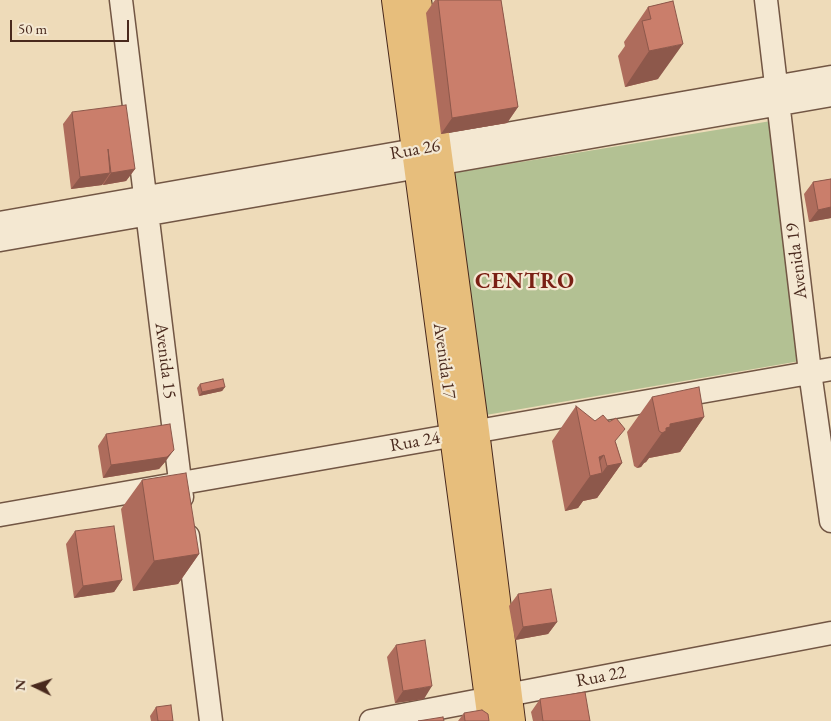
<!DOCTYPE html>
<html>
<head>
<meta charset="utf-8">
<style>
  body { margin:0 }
  #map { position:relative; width:831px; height:721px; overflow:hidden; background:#eedbb9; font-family:"EB Garamond",serif }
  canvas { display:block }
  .north { position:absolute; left:10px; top:661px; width:50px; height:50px; -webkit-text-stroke:4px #f4e8d2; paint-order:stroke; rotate:274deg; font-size:14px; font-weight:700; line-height:20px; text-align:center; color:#49291d }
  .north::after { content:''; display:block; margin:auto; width:18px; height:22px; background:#49291d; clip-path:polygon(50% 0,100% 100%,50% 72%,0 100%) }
  .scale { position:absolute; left:10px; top:20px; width:119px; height:22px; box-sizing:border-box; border:2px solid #49291d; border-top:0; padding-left:6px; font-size:15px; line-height:18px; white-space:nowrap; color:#49291d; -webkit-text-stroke:4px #f4e8d2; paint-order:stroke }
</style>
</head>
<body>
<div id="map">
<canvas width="831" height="721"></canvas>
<div class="north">N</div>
<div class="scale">50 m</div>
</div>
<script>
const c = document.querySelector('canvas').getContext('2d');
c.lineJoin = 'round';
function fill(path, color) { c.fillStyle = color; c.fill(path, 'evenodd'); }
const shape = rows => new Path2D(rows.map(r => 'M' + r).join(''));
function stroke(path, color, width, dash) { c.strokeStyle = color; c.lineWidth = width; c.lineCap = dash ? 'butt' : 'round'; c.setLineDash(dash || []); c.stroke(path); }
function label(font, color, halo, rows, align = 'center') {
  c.font = font + ' "EB Garamond",serif'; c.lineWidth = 4.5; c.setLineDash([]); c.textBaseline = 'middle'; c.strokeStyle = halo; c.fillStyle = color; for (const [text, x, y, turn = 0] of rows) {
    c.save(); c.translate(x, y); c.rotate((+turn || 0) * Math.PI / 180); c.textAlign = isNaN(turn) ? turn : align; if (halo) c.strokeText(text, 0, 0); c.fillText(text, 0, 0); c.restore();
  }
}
fill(shape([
  [771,121,800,361,486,415,454,173]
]), '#b3c193');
const minor = shape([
  [121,0,182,497],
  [766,0,810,372,831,521],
  [0,223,831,77],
  [0,240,831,95],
  [0,515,831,369],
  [188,536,211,721],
  [371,721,831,633]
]);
const major = shape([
  [396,0,492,721],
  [417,0,475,431,511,721]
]);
stroke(minor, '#725644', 25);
stroke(major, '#49291d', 30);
stroke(minor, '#f4e8d2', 22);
stroke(major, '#e7be7c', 28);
fill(shape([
  [435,0,501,0,518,107,507,123,441,134,426,13],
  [673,1,658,79,625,87,618,56,625,46,624,42,648,7],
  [72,112,135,169,126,181,103,185,103,184,102,185,71,189,63,124],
  [831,179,831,218,809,222,804,194,813,182],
  [200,384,225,387,222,391,199,396,197,388],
  [652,397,704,417,680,452,649,458,646,462,644,463,641,467,637,468,634,466,627,432],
  [576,406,616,443,622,463,597,498,583,501,578,508,565,511,552,441],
  [106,434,165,462,159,469,103,478,98,446],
  [142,480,199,554,178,584,133,591,121,509],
  [75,531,122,580,114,592,74,598,66,544],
  [518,594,557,622,548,634,515,640,509,606],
  [396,645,424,699,395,703,387,657],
  [540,699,590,721,533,721,531,712],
  [156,707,173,721,151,721,150,716],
  [464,713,489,721,458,721]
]), '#ae6c5c');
fill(shape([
  [683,44,658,79,625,87,649,51],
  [518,107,507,123,441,134,452,118],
  [135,169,126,181,103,185,111,173],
  [110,173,102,185,71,189,80,177],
  [831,207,831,218,809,222,818,210],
  [225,387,222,391,199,396,202,392],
  [704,417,680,452,649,458,646,462,644,463,641,467,637,468,662,433,670,424],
  [174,450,165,462,159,469,103,478,111,465],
  [604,455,590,476,599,457],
  [622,463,597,498,583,501,578,508,565,511,590,476,602,473,607,466],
  [199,554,178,584,133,591,154,561],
  [122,580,114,592,74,598,83,586],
  [557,622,548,634,515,640,523,627],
  [432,686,424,699,395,703,403,691]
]), '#8d584b');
const building = shape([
  [438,0,501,0,518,107,452,118,438,0],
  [673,1,683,44,649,51,642,21,651,19,648,7,673,1],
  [126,105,135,169,111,173,108,149,110,173,80,177,72,112,126,105],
  [831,179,831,207,818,210,813,182,831,179],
  [223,379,225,387,202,392,200,384,223,379],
  [699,387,704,417,670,424,670,427,666,428,666,431,662,433,659,431,652,397,699,387],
  [576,406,595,421,603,415,609,422,616,418,625,429,615,441,622,463,607,466,604,455,599,457,602,473,590,476,576,406],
  [170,424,174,450,167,457,111,465,106,434,170,424],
  [186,473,199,554,154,561,142,480,186,473],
  [114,526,122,580,83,586,75,531,114,526],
  [551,589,557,622,523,627,518,594,551,589],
  [425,640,432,686,403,691,396,645,425,640],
  [585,692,590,721,543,721,540,699,585,692],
  [171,705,173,721,158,721,156,707,171,705],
  [482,710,488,714,489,721,465,721,464,713,482,710],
  [443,717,444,721,418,721,443,717]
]);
fill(building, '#ca7e6b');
stroke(building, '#8d584b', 1);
label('18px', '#49291d', '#f4e8d2', [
  ["Rua 26",415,150,-10],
  ["Avenida 19",797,261,-97],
  ["Avenida 15",165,361,83],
  ["Avenida 17",444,361,82],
  ["Rua 24",415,442,-10],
  ["Rua 22",601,677,-11]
]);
c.letterSpacing = '1px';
label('bold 22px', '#7a1f14', '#f4e8d2', [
  ["CENTRO",525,282]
]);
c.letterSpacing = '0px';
</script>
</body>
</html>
